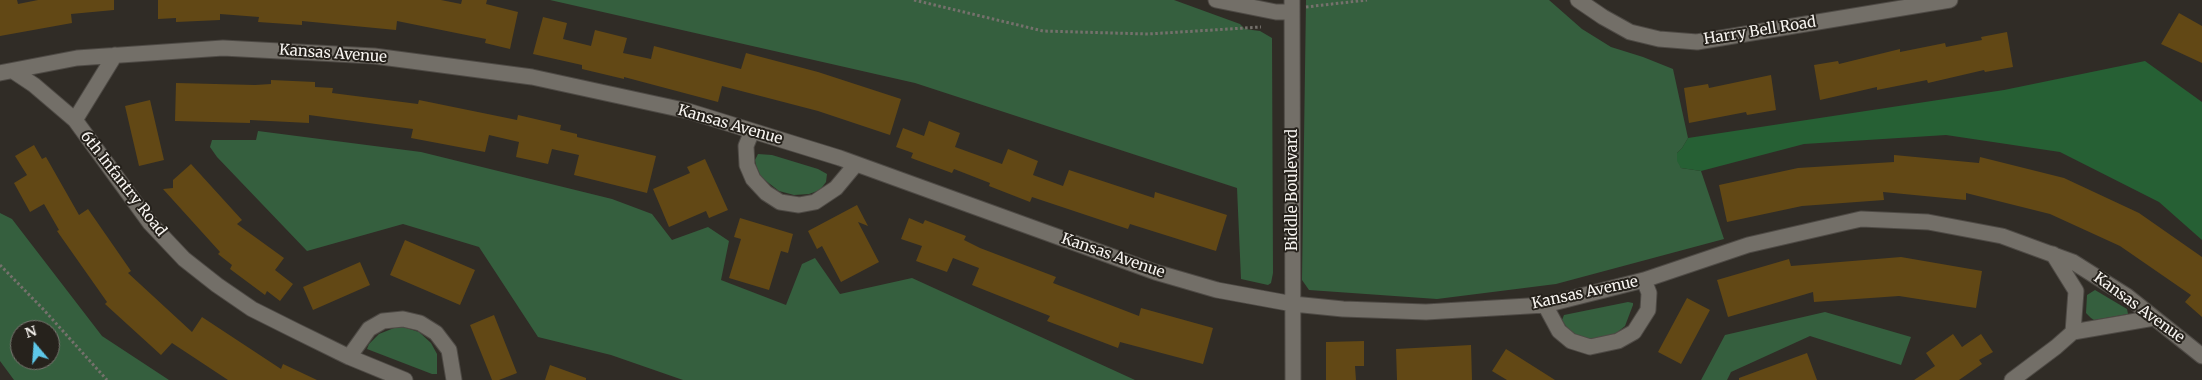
<!DOCTYPE html>
<html>
<head>
<meta charset="utf-8">
<style>
  body { margin:0 }
  #map { position:relative; width:2202px; height:380px; overflow:hidden; background:#302c26; font-family:Merriweather,serif }
  canvas { display:block }
  .north { position:absolute; left:10px; top:320px; width:50px; height:50px; box-sizing:border-box; background:#26221c; border:1px solid #7a7671; border-radius:50%; rotate:342deg; font-size:14px; font-weight:700; line-height:20px; text-align:center; color:#f7f4f0 }
  .north::after { content:''; display:block; margin:auto; width:18px; height:22px; background:#5dc7e8; clip-path:polygon(50% 0,100% 100%,50% 72%,0 100%) }
</style>
</head>
<body>
<div id="map">
<canvas width="2202" height="380"></canvas>
<div class="north">N</div>
</div>
<script>
const c = document.querySelector('canvas').getContext('2d');
c.lineJoin = 'round';
function fill(path, color) { c.fillStyle = color; c.fill(path, 'evenodd'); }
const shape = rows => new Path2D(rows.map(r => 'M' + r).join(''));
function stroke(path, color, width, dash) { c.strokeStyle = color; c.lineWidth = width; c.lineCap = dash ? 'butt' : 'round'; c.setLineDash(dash || []); c.stroke(path); }
function label(font, color, halo, rows, align = 'center') {
  c.font = font + ' Merriweather,serif'; c.lineWidth = 4; c.setLineDash([]); c.textBaseline = 'middle'; c.strokeStyle = halo; c.fillStyle = color; for (const [text, x, y, turn = 0] of rows) {
    c.save(); c.translate(x, y); c.rotate((+turn || 0) * Math.PI / 180); c.textAlign = isNaN(turn) ? turn : align; if (halo) c.strokeText(text, 0, 0); c.fillText(text, 0, 0); c.restore();
  }
}
fill(shape([
  [550,0,1174,0,1240,24,1245,29,1260,31,1272,38,1273,273,1271,283,1268,285,1241,279,1237,188,915,83],
  [1306,0,1549,0,1582,29,1611,47,1643,57,1673,69,1688,138,1682,148,1677,153,1681,168,1701,171,1724,239,1556,284,1437,299,1309,290,1302,280],
  [258,131,421,152,612,199,652,214,672,240,708,227,729,241,721,280,786,305,802,264,815,258,840,294,912,278,1135,380,683,380,611,355,538,337,479,247,403,224,307,251,217,157,210,147,212,140,256,140],
  [758,154,772,155,818,169,827,174,826,182,820,190,809,194,794,195,779,191,761,177,756,165,755,160],
  [0,213,12,219,102,336,169,380,14,380,0,361],
  [20,330,50,330,50,360,20,360],
  [2095,290,2127,309,2128,314,2094,320,2091,318,2086,313,2087,295],
  [1628,302,1633,303,1633,305,1625,326,1614,335,1597,340,1580,338,1569,331,1562,320,1564,315],
  [1825,312,1911,337,1901,365,1810,336,1731,372,1727,380,1701,380,1725,335],
  [403,327,419,332,431,343,437,354,437,374,432,374,367,349,369,344,379,334,394,328]
]), '#355f3e');
fill(shape([
  [2145,61,2202,102,2202,240,2159,202,2060,152,1946,135,1804,144,1701,171,1681,168,1677,161,1677,153,1682,148,1688,138,2004,90]
]), '#266034');
fill(shape([
  [0,0,17,0,18,4,38,0,114,0,114,10,71,14,72,23,0,36],
  [158,0,441,0,461,4,462,0,487,0,486,4,518,12,510,49,485,43,486,39,397,21,396,30,302,21,302,25,258,22,259,17,220,14,220,20,176,22,176,18,158,19],
  [2179,13,2202,26,2202,63,2161,44],
  [543,17,567,23,563,39,591,46,595,30,627,38,623,53,651,59,654,46,741,69,746,53,818,72,901,99,890,135,818,111,722,86,718,102,624,77,624,79,582,69,582,65,533,54],
  [2007,32,2013,67,1985,72,1984,70,1928,83,1927,80,1877,90,1877,87,1820,100,1814,65,1838,61,1839,64,1900,49,1900,52,1945,43,1946,47,1982,40,1981,37],
  [1771,75,1776,110,1747,115,1746,112,1689,123,1684,88,1708,84,1709,88],
  [271,80,315,82,315,87,333,88,332,93,418,104,419,100,517,120,518,115,561,125,560,130,577,134,577,137,656,156,647,193,574,175,579,155,552,149,548,164,516,157,519,142,489,135,485,152,411,138,413,129,309,115,309,123,250,120,250,123,175,121,176,83,255,85,271,84],
  [150,100,164,160,139,166,125,106],
  [929,121,960,133,955,147,1002,164,1008,149,1038,161,1033,175,1063,186,1069,170,1154,198,1155,192,1227,215,1216,251,1130,224,1128,229,1032,197,1030,202,989,186,990,183,954,169,952,173,911,158,913,153,896,147,903,128,924,136],
  [34,145,42,159,46,157,79,215,88,209,131,271,128,273,192,332,202,317,281,369,283,364,317,380,228,380,172,343,161,355,105,304,107,302,57,231,59,230,44,204,30,212,14,183,27,175,15,156],
  [1894,155,1979,163,1980,157,2064,178,2139,213,2202,257,2202,317,2185,302,2191,295,2120,246,2050,214,1966,193,1966,200,1883,192,1884,200,1802,206,1727,222,1719,185,1798,168,1894,162],
  [705,159,728,210,709,218,706,211,669,227,653,189,690,173,687,167],
  [191,164,242,220,237,224,284,258,275,270,293,284,280,301,267,291,265,295,230,269,232,265,218,254,220,252,163,189,173,188,173,180],
  [857,205,868,226,858,222,879,262,841,282,822,246,817,249,808,231],
  [740,218,793,234,788,253,781,251,769,290,729,278,741,239,734,237],
  [909,218,923,224,925,220,966,236,964,240,980,248,1056,277,1053,283,1139,316,1141,308,1213,328,1203,364,1120,342,1118,348,1047,321,1050,316,972,285,979,268,953,258,947,272,916,261,922,246,901,239],
  [405,240,475,270,460,305,390,275],
  [1901,257,1982,271,1976,308,1899,296,1814,302,1813,292,1728,317,1717,280,1789,259,1791,266],
  [360,262,370,285,313,310,303,287],
  [1687,298,1710,310,1681,364,1658,352],
  [494,315,517,373,499,380,492,380,470,325],
  [1953,334,1962,347,1981,334,1993,352,1979,360,1982,364,1959,380,1914,380,1935,366,1926,353],
  [1364,341,1364,366,1355,366,1356,380,1326,380,1326,342],
  [1471,345,1472,380,1397,380,1396,349],
  [1506,349,1555,380,1507,380,1492,371],
  [1807,353,1817,380,1739,380,1739,378],
  [550,365,586,378,586,380,545,380]
]), '#624815');
const minor = shape([
  [1216,0,1276,12,1292,12],
  [1292,0,1293,380],
  [1578,0,1603,17,1630,32,1659,39,1697,42,1950,0],
  [13,71,34,85,75,120,150,223,184,259,217,285,252,309,296,331,349,357,405,380],
  [0,73,77,58,223,48,374,56,532,77,688,111,840,158,1155,272,1217,290,1293,304,1343,309,1426,312,1545,305,1644,280,1748,245,1861,219,1928,222,2002,236,2073,262,2127,296,2202,356],
  [75,120,115,55],
  [752,131,746,146,747,165,753,179,766,193,780,202,799,205,815,202,836,188,856,164],
  [2053,254,2076,291,2073,332],
  [1545,305,1559,331,1571,341,1590,347,1618,341,1634,332,1648,310,1649,293,1644,280],
  [349,357,369,329,383,321,403,319,420,323,436,333,449,350,454,380],
  [2012,380,2056,347,2073,332,2154,318]
]);
stroke(minor, '#4e4a45', 17);
stroke(shape([
  [914,0,1043,31,1148,34,1261,27],
  [1306,7,1367,0],
  [0,265,44,310,107,380]
]), '#75716c', 3, [2.5, 2.5]);
stroke(minor, '#736f68', 15);
label('15px', '#f7f4f0', '#26221c', [
  ["Harry Bell Road",1760,31,-9],
  ["Kansas Avenue",333,54,4],
  ["Kansas Avenue",730,125,16],
  ["6th Infantry Road",123,184,52],
  ["Biddle Boulevard",1293,190,-90],
  ["Kansas Avenue",1113,256,19],
  ["Kansas Avenue",1585,293,-12],
  ["Kansas Avenue",2139,308,36]
]);
</script>
</body>
</html>
